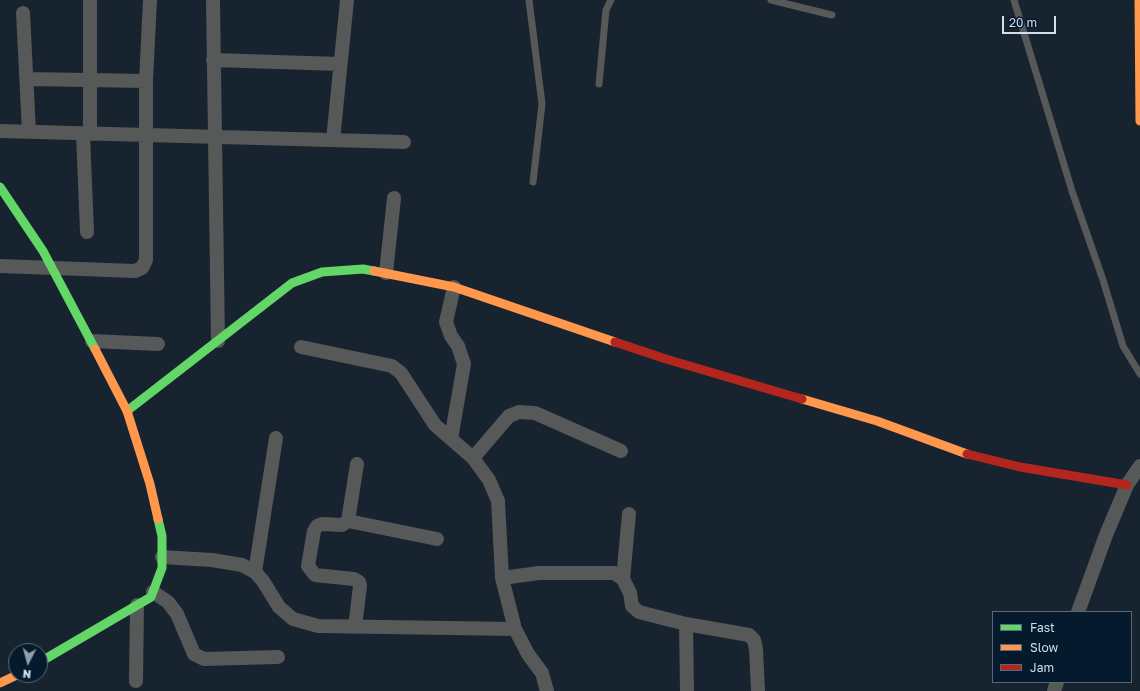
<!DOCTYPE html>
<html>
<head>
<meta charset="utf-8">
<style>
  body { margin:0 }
  #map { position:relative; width:1140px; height:691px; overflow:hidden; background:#17232e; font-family:"Golos Text",sans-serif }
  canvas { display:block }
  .legend { position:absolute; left:992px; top:611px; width:140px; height:72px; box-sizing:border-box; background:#051b2d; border:1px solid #576979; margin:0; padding:5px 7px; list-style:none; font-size:12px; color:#d1dfec }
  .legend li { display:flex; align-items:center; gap:8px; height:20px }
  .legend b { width:20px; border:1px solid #576979 }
  .north { position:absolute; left:8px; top:643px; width:40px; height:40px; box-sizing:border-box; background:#051b2d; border:1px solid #576979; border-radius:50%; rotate:186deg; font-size:11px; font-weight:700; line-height:16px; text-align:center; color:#d1dfec }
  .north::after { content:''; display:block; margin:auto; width:14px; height:18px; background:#909daa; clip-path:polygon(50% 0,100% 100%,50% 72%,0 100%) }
  .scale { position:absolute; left:1002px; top:16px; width:54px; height:18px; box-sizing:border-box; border:2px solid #d1dfec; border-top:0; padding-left:5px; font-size:12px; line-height:14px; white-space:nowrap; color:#d1dfec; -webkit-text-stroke:3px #051b2d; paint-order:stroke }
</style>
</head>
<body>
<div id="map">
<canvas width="1140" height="691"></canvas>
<ul class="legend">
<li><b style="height:5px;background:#63d668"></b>Fast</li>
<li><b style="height:5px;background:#ff974d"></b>Slow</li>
<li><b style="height:5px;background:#b3261e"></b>Jam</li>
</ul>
<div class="north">N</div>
<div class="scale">20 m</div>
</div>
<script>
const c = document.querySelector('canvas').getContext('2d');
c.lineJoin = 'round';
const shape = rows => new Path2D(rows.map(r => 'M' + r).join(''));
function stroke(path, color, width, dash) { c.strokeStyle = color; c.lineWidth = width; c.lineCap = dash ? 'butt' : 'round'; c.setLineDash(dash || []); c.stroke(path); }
stroke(shape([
  [529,0,542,104,533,182],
  [771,0,832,15],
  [1014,0,1072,191,1103,280,1123,346,1140,374],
  [599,84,606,10,611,0]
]), '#575858', 7);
stroke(shape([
  [90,0,90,134],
  [213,0,218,341],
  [23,13,29,132],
  [213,60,340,64],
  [27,79,146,81],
  [0,131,404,142],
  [83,134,87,232],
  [333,140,347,0],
  [0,266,135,271,142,268,146,260,146,81,150,0],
  [386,273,394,198],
  [92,341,158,344],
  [301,347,392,366,401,373,435,425,473,458,489,480,498,501,502,578,515,629,528,654,542,673,547,691],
  [451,439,464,364,458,346,451,336,446,322,454,287],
  [473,458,509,416,519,412,535,413,621,451],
  [348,521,437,539],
  [162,557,212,560,242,565,255,572,263,581,279,607,293,619,318,626,515,629],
  [255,572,276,438],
  [502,578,539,573,614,573,623,579,630,593,632,606,639,612,686,624,749,635,754,640,756,649,758,691],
  [623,579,629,514],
  [153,592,168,602,177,614,194,654,204,659,278,657],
  [1078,612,1106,535,1127,485,1140,466],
  [686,624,687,691],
  [355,627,360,586,359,582,354,579,315,575,308,566,314,531,317,526,322,524,342,525,348,521,357,464],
  [136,681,137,605],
  [1054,691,1057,682]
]), '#575858', 14);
stroke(shape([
  [0,187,43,251,95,349],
  [127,411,292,283,322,272,363,269,374,271],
  [40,662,151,597,162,568,162,536,158,519]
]), '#63d668', 9);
stroke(shape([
  [1139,0,1140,121],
  [374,271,454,287,615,342],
  [95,349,127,411,150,484,158,519],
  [802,399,877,421,967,454],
  [0,683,17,675]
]), '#ff974d', 9);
stroke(shape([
  [615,342,666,359,802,399],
  [967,454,1020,467,1127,485]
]), '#b3261e', 9);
</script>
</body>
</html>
